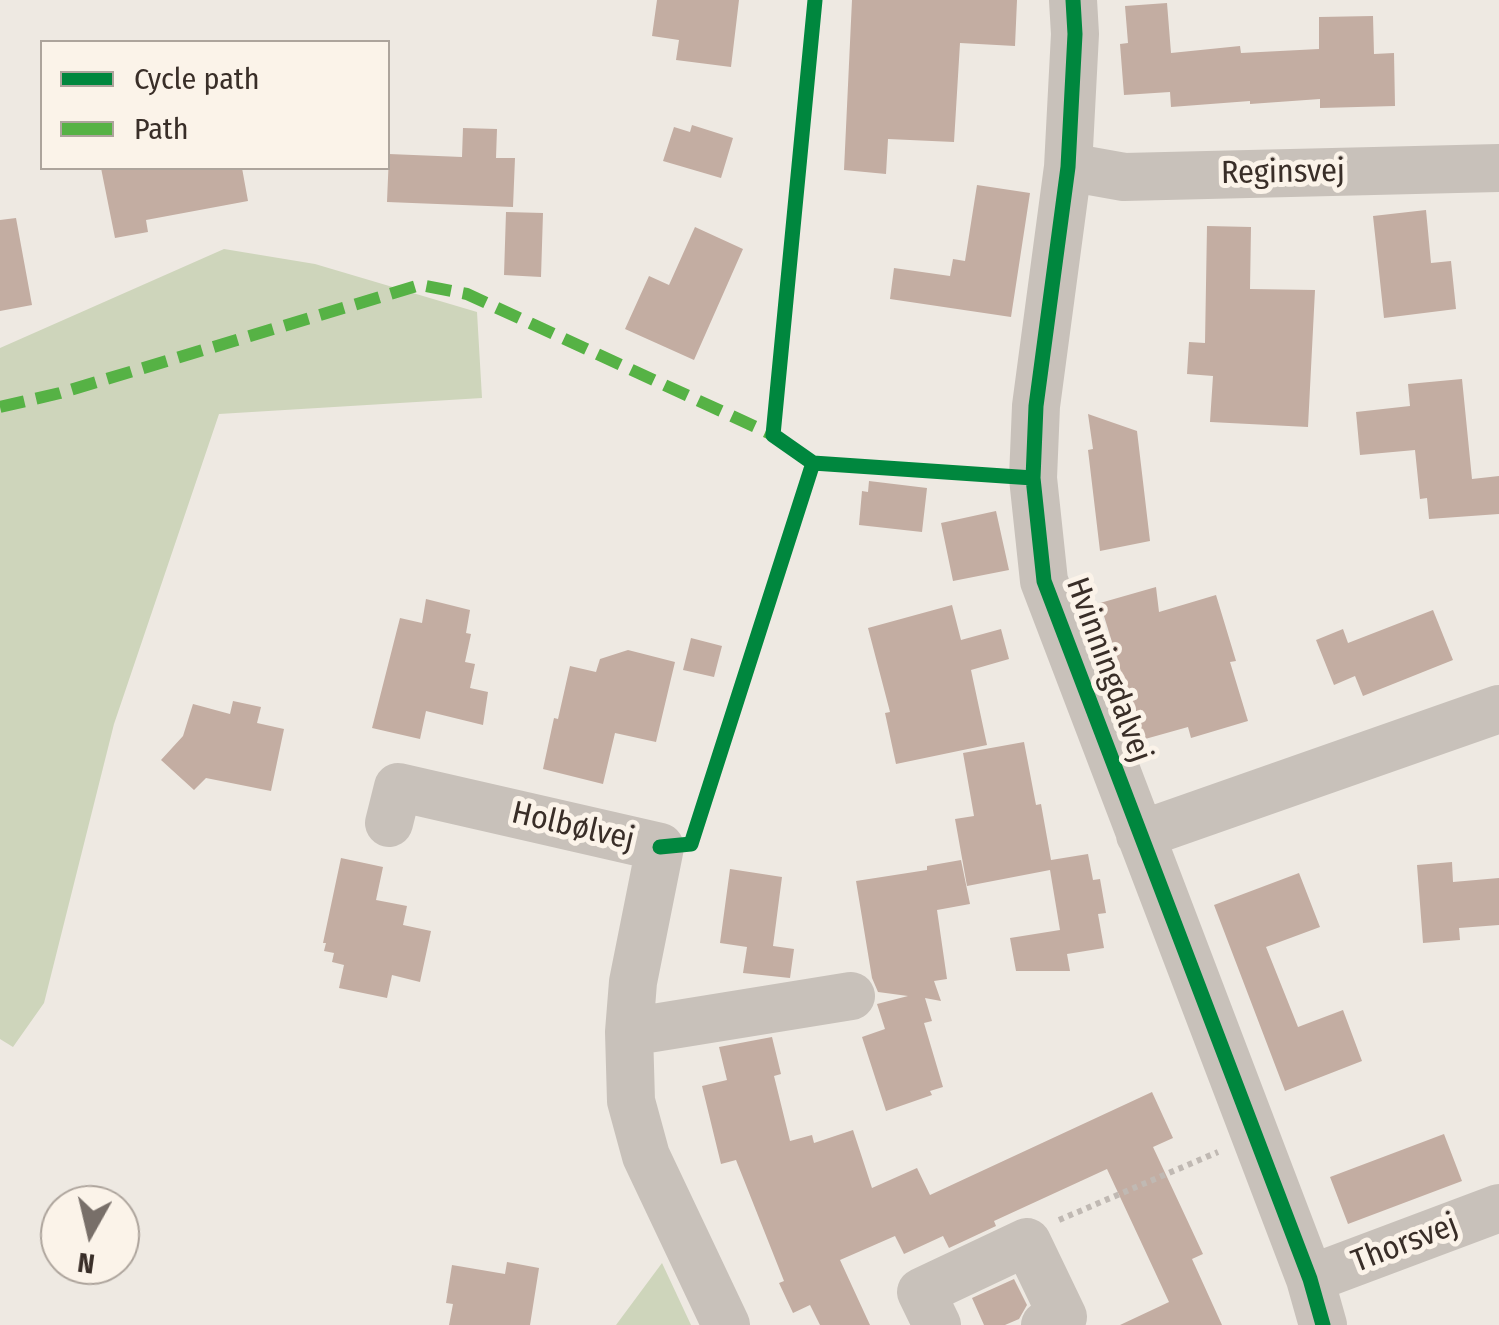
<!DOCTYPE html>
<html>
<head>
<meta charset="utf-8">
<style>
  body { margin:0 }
  #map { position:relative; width:1499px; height:1325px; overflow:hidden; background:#eee9e2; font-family:"Fira Sans Condensed",sans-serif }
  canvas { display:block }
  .legend { position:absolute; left:40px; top:40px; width:350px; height:130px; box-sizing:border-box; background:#fbf3e9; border:2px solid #ada49c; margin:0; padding:12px 18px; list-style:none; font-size:30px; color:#392e28 }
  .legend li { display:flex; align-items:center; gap:20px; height:50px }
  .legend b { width:50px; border:2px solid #ada49c }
  .north { position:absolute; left:40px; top:1185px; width:100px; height:100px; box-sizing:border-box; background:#fbf3e9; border:2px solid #ada49c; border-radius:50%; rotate:188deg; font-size:28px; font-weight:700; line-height:40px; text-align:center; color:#392e28 }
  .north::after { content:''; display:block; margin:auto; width:35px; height:45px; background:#786f69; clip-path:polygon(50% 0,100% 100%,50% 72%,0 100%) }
</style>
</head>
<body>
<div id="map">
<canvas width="1499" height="1325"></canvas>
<ul class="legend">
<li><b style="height:12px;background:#00873e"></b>Cycle path</li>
<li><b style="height:12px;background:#56b245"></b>Path</li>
</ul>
<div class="north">N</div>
</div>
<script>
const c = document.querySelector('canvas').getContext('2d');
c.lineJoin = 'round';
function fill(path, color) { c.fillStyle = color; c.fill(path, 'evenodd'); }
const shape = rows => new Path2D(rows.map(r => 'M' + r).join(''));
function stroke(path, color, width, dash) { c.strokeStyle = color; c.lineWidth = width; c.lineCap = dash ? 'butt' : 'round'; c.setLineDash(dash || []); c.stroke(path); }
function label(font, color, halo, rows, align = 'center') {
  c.font = font + ' "Fira Sans Condensed",sans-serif'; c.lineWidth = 10; c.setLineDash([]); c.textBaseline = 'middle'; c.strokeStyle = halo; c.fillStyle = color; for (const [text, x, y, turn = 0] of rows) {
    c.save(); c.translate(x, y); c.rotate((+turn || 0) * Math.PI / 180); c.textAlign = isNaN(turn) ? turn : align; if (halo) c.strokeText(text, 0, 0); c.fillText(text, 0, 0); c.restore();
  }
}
fill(shape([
  [224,249,315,264,477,312,482,398,219,414,114,724,44,1003,13,1047,0,1039,0,348],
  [662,1263,691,1325,616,1325]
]), '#ced5bb');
fill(shape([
  [657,0,739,0,731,67,676,60,679,40,652,36],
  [852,0,1017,0,1015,46,960,43,954,142,888,139,886,174,844,170],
  [1167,3,1171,53,1240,46,1241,53,1319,49,1319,17,1373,16,1374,54,1394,53,1395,106,1320,108,1320,99,1250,104,1250,101,1171,107,1170,92,1124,95,1120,44,1128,43,1125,6],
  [692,125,733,138,721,178,663,161,674,127,690,132],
  [463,128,497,129,496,158,515,158,513,207,387,202,389,154,462,157],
  [101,168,242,168,248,201,146,220,148,232,115,238],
  [977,185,1030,193,1011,317,890,299,894,268,950,276,953,259,965,261],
  [1426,210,1431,263,1451,261,1456,309,1384,318,1373,216],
  [506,212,543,213,541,277,504,275],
  [16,218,32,305,0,311,0,220],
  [1207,226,1251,227,1250,289,1315,290,1308,427,1210,422,1213,376,1187,374,1189,342,1205,343],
  [695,227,743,249,694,360,625,329,649,276,669,285],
  [1462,379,1472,479,1499,476,1499,514,1429,519,1427,498,1420,499,1415,450,1360,455,1356,412,1410,406,1408,384],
  [1088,414,1137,431,1150,541,1100,551,1088,450,1093,449],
  [869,481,927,488,922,532,859,525,862,491,868,492],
  [996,511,1009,570,953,581,941,523],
  [1156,587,1159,612,1216,595,1236,661,1230,662,1248,721,1191,738,1188,727,1138,741,1124,692,1127,691,1100,603],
  [426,599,470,610,466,633,471,634,465,662,475,664,470,688,488,692,483,725,426,711,420,739,372,728,400,618,422,623],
  [952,605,961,640,1001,629,1009,659,971,670,987,745,896,764,885,713,890,712,868,628],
  [1433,610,1453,660,1363,696,1355,676,1334,685,1316,640,1343,629,1348,643],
  [691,638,722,646,714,677,683,670],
  [628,650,675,662,656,742,615,733,603,784,543,769,554,718,558,719,570,666,596,672,600,659],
  [233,701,261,707,257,723,284,729,271,791,206,778,194,790,161,760,183,736,193,704,230,714],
  [1024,742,1036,805,1041,804,1051,860,1088,854,1093,880,1100,879,1106,913,1098,914,1104,948,1067,954,1070,971,1016,971,1010,938,1060,930,1050,870,967,886,955,819,974,816,963,753],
  [341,858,383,867,376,900,407,906,403,925,431,931,420,982,392,975,387,998,339,988,344,965,332,962,334,953,324,951,326,943,323,943],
  [961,860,970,904,937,910,947,979,934,981,941,1001,925,998,932,1021,924,1023,943,1087,930,1091,932,1095,886,1111,862,1037,885,1029,877,1004,908,996,878,992,872,978,856,881,927,870,927,866],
  [1452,862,1453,882,1499,878,1499,925,1459,928,1460,940,1423,943,1417,865],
  [730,869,782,877,773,946,794,949,790,978,743,973,747,947,720,943],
  [1299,873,1320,927,1266,947,1298,1027,1343,1010,1362,1061,1285,1091,1214,905],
  [772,1037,781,1074,774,1076,790,1141,812,1135,814,1143,853,1130,872,1188,917,1168,930,1195,1152,1092,1173,1138,1153,1147,1203,1254,1192,1259,1222,1325,1120,1325,1169,1302,1107,1169,994,1221,996,1226,949,1248,943,1236,904,1254,895,1236,840,1260,870,1325,820,1325,810,1305,793,1313,779,1283,784,1281,736,1160,721,1164,702,1086,727,1080,719,1047],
  [1444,1134,1462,1181,1348,1224,1330,1177],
  [507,1262,539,1268,530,1325,449,1325,453,1304,446,1303,452,1265,505,1274],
  [1014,1279,1027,1305,1019,1319,1005,1325,984,1325,972,1298]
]), '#c3ada2');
stroke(shape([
  [1059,1220,1218,1152]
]), '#c0b9b3', 6, [5, 5]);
stroke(shape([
  [1073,0,1075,34,1068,167,1036,406,1033,478,1044,581,1310,1279,1323,1325],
  [1068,167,1124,177,1499,168],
  [389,823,398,787,660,847,633,982,629,1032,631,1101,646,1156,726,1325],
  [1140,835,1499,709],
  [629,1032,851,996],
  [1310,1279,1499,1208],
  [937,1325,921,1292,1027,1242,1063,1317,1045,1325]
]), '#c8c1ba', 48);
stroke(shape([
  [0,407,60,393,420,285,467,294,773,435]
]), '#56b245', 12, [25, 12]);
stroke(shape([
  [1073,0,1075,34,1068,167,1036,406,1033,478,1044,581,1310,1279,1323,1325],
  [813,463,773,435,815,0],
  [660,847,691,844,813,463,1033,478]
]), '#00873e', 15);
label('32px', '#392e28', '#fbf3e9', [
  ["Reginsvej",1283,173,-1],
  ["Hvinningdalvej",1108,670,70],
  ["Holbølvej",573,827,13],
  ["Thorsvej",1405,1244,-21]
]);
</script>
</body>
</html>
